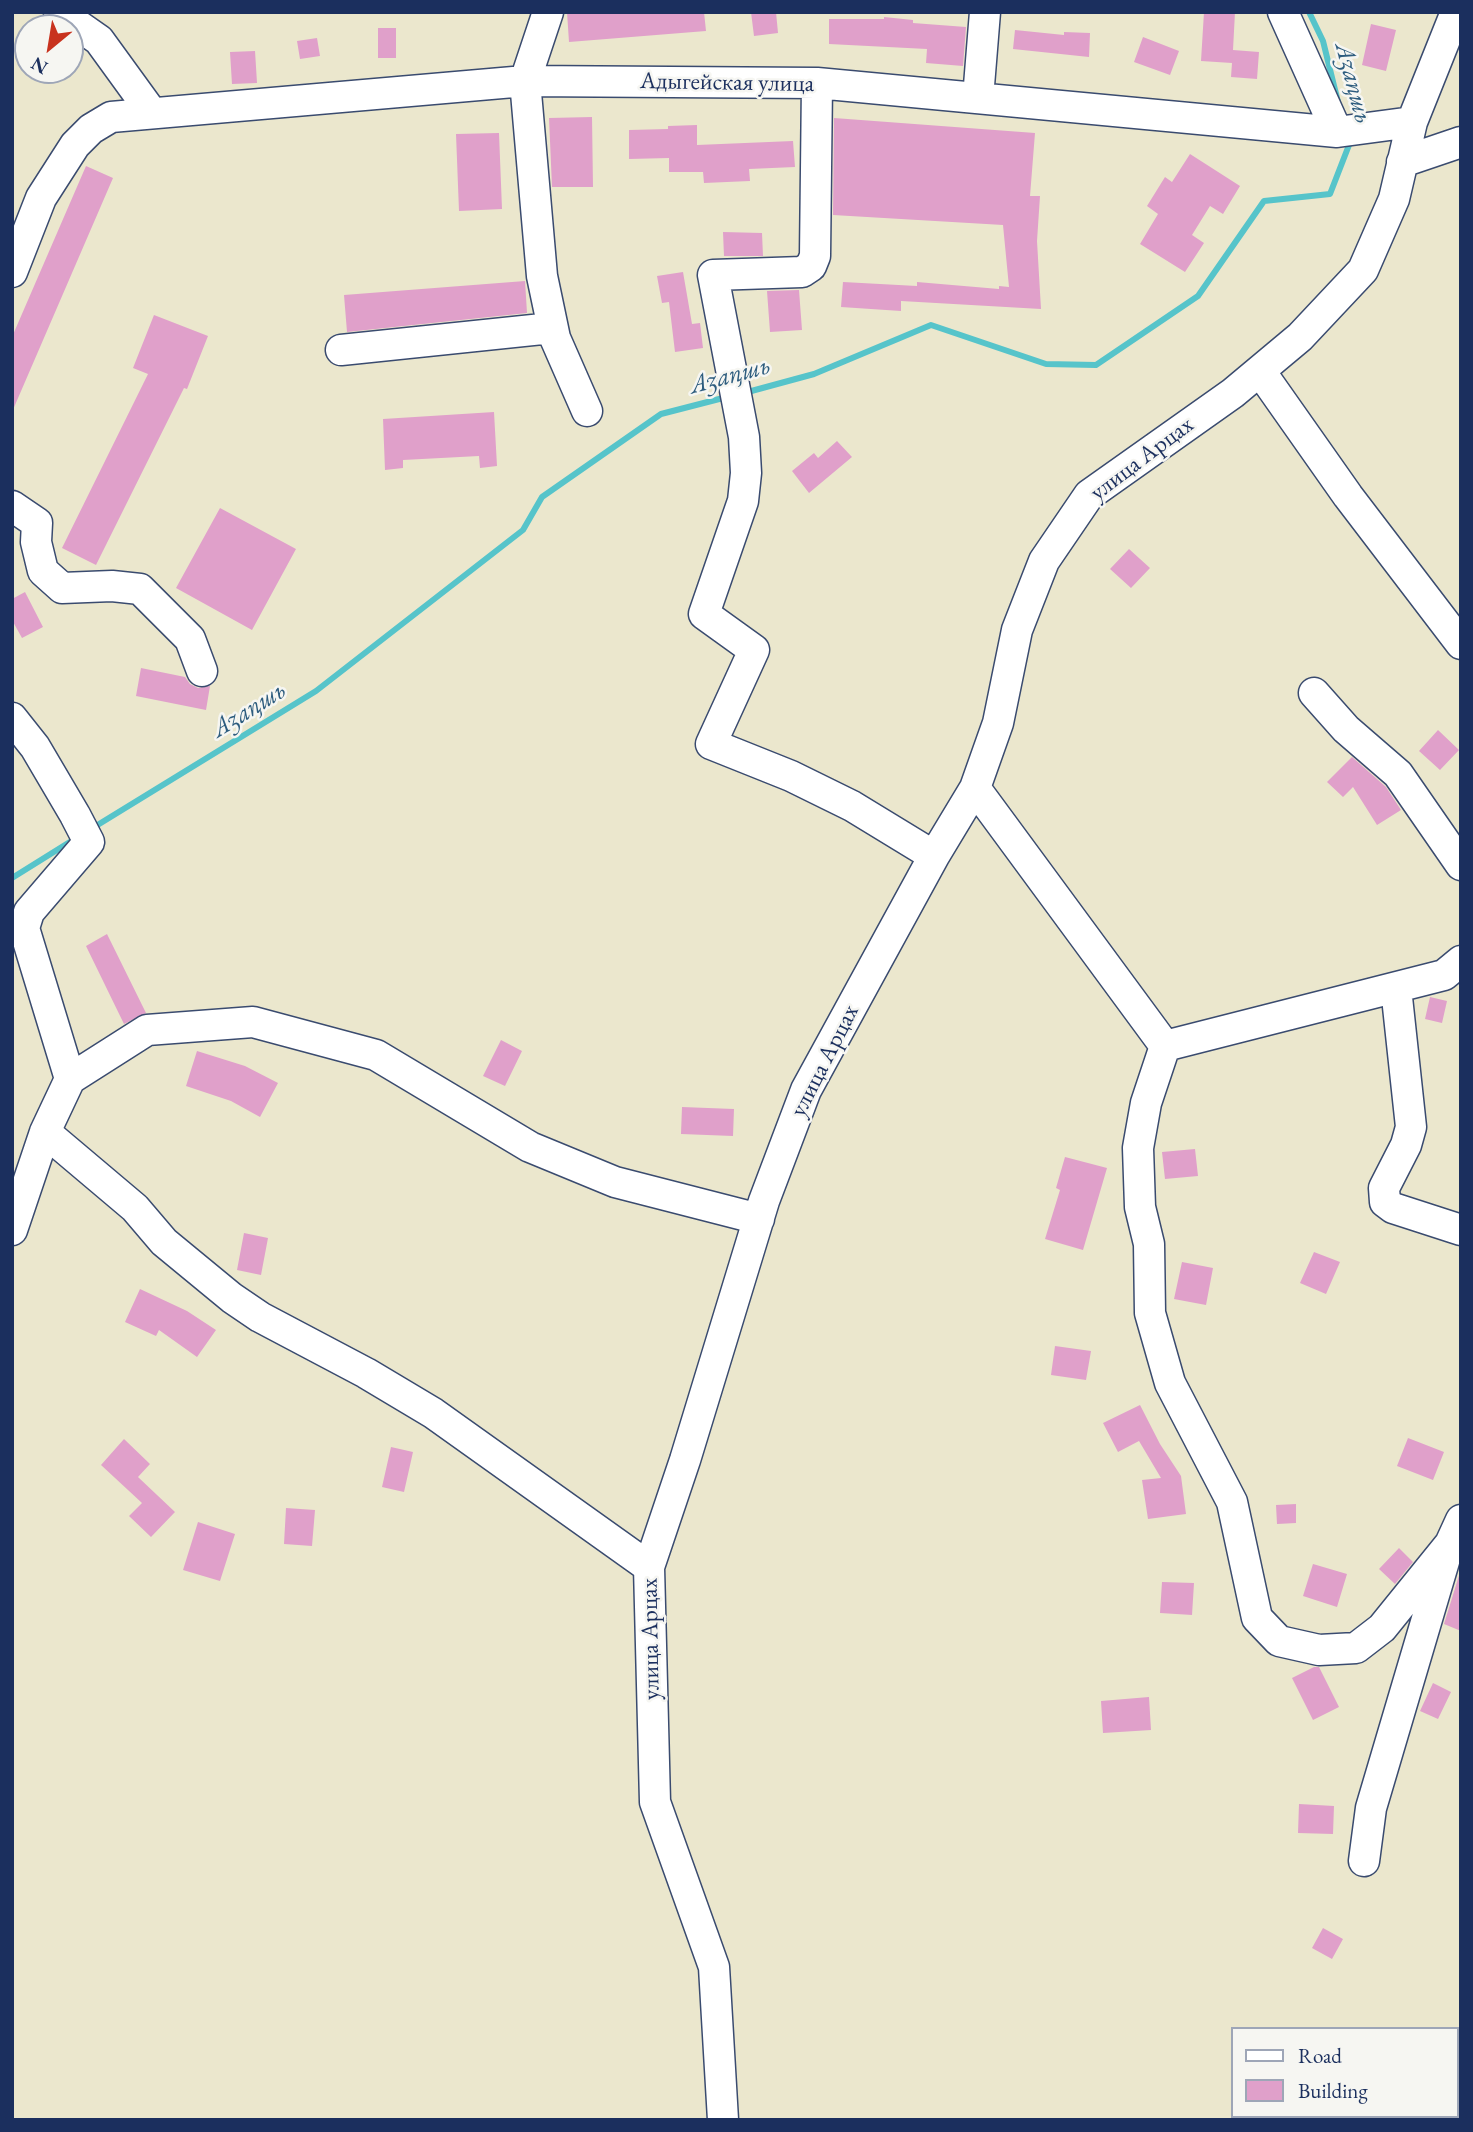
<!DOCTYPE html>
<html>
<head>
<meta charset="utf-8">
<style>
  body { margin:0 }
  #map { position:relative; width:1473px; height:2132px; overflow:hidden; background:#ebe7cd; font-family:"EB Garamond",serif }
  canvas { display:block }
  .frame { position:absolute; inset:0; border:14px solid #1b2f5e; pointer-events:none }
  .legend { position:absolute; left:1231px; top:2027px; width:228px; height:91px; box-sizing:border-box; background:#f6f6f2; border:2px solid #9ea6b7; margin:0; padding:9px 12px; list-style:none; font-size:21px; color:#1b2f5e }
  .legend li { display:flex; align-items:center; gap:14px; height:35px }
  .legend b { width:35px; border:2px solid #9ea6b7 }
  .north { position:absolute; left:14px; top:14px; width:70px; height:70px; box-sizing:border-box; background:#f6f6f2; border:2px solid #9ea6b7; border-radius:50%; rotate:210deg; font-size:19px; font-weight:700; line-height:28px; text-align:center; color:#1b2f5e }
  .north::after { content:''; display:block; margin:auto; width:24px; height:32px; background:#c8321e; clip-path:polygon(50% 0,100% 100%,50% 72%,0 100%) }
</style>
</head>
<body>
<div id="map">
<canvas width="1473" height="2132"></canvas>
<div class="frame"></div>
<ul class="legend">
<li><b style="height:9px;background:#fff"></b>Road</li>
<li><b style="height:19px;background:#e0a0ca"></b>Building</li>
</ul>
<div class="north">N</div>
</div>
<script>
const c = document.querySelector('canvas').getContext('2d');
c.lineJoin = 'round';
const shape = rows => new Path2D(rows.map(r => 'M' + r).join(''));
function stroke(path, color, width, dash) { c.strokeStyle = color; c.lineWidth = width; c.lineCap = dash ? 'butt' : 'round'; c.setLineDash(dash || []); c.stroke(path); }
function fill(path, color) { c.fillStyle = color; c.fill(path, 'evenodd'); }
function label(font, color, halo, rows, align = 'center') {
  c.font = font + ' "EB Garamond",serif'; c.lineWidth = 5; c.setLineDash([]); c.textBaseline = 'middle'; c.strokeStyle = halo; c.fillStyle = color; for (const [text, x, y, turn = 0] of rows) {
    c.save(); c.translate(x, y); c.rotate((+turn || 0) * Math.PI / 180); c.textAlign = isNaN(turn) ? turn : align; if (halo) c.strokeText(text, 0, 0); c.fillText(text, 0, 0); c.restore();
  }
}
stroke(shape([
  [1309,12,1323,41,1338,102],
  [744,393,814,374,931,325,1046,364,1096,365,1198,296,1264,201,1330,194,1349,145,1348,140],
  [91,829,316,691,523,530,542,497,661,414,727,397],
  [12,878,73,840]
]), '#56c4ca', 6);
fill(shape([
  [567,12,704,12,706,31,569,42],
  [751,12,776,12,778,33,754,36],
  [1204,12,1235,12,1233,50,1259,52,1257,79,1231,77,1232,63,1201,61],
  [884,17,913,20,913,23,966,27,963,66,926,63,927,49,829,44,829,19,884,19],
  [1371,24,1396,30,1386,71,1362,65],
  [378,28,396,28,396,58,378,58],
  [1015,30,1064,35,1064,32,1090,33,1089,57,1013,49],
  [1143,37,1179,51,1170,75,1134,62],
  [317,38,320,56,300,59,297,41],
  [255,51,257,83,232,84,230,52],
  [592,117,593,187,552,187,549,118],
  [834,118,1035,133,1030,196,1040,196,1037,241,1041,309,901,301,901,311,841,307,843,282,917,286,917,282,999,289,999,286,1009,287,1003,225,833,215],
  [697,125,697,145,793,141,795,167,749,169,750,181,704,183,703,172,669,172,669,158,629,159,629,130,668,129,668,126],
  [499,133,502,209,459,211,456,134],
  [1190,154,1240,186,1223,214,1210,206,1192,235,1204,243,1185,272,1140,244,1158,214,1147,206,1165,177,1172,182],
  [86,166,113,178,12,412,12,337],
  [723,232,762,233,763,256,724,256],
  [683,272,692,324,700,323,703,348,675,352,669,302,662,303,657,276],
  [525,281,527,313,347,332,344,295],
  [799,290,802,330,770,332,767,291],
  [154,315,208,336,187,389,184,388,96,565,62,548,148,374,133,368],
  [494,412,497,466,480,468,479,456,403,460,403,468,385,470,383,419],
  [837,441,852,457,809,493,792,471,814,453,818,458],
  [220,508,296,549,252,630,176,588],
  [1129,549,1150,568,1131,588,1110,569],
  [25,592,43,627,22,638,12,620,12,599],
  [141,668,185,677,190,684,198,688,210,686,206,710,136,696],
  [1438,730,1459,750,1440,770,1419,751],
  [1352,757,1386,787,1401,810,1377,825,1353,787,1343,797,1327,782],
  [107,934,146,1013,124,1024,86,946],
  [1430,997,1447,1001,1442,1023,1425,1019],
  [501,1040,522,1051,505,1086,483,1076],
  [197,1051,245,1066,278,1083,260,1117,231,1101,186,1086],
  [682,1107,734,1109,733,1136,681,1134],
  [1195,1149,1198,1176,1165,1179,1162,1152],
  [1065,1157,1107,1168,1083,1250,1045,1239,1060,1190,1056,1188],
  [244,1233,268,1238,261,1275,237,1270],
  [1314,1252,1340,1262,1326,1294,1300,1283],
  [1182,1262,1213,1268,1206,1305,1174,1299],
  [140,1289,187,1311,216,1330,197,1357,159,1330,156,1336,125,1322],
  [1055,1346,1091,1351,1086,1380,1051,1375],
  [1140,1405,1160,1444,1181,1476,1186,1514,1148,1519,1142,1480,1161,1478,1139,1441,1118,1452,1103,1423],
  [1408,1438,1444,1452,1433,1480,1397,1466],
  [124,1439,150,1464,138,1477,175,1512,151,1537,129,1516,142,1503,101,1465],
  [391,1447,413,1452,404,1492,382,1487],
  [1296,1504,1296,1523,1277,1524,1276,1505],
  [286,1508,315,1510,312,1546,284,1544],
  [198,1522,235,1534,220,1581,183,1570],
  [1399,1548,1413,1562,1395,1584,1379,1569],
  [1313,1564,1347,1574,1337,1607,1303,1596],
  [1461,1569,1461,1631,1444,1624],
  [1162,1582,1194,1583,1192,1615,1160,1613],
  [1314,1667,1319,1667,1339,1707,1313,1720,1292,1678],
  [1433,1683,1451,1692,1438,1719,1420,1711],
  [1149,1697,1151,1730,1103,1733,1101,1701],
  [1299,1804,1334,1806,1333,1834,1298,1833],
  [1323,1928,1343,1939,1332,1959,1312,1948]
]), '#e0a0ca');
const minor = shape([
  [59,12,99,40,152,113],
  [548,12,525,81,542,276,555,338,587,411],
  [1283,12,1337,132],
  [817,83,815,256,811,266,802,272,713,275,744,437,746,473,743,501,704,614,754,650,711,744,791,776,852,806,934,856],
  [978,98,985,12],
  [1402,162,1461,142],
  [12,272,41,198,75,145,91,129,111,117,525,81,817,83,1337,132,1412,122],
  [341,350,552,328],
  [1260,371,1348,496,1461,644],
  [12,506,37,523,36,542,43,571,62,588,112,586,140,589,190,639,202,671],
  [1314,693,1346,729,1398,774,1461,865],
  [12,718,35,747,75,815,89,842,29,912,24,928,70,1079],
  [975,788,1165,1046,1146,1103,1138,1148,1140,1207,1149,1244,1150,1313,1170,1383,1232,1502,1257,1618,1279,1641,1319,1650,1356,1648,1382,1628,1450,1544,1461,1520],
  [1396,988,1411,1127,1406,1145,1384,1188,1385,1202,1393,1208,1461,1230],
  [1165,1046,1444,975,1461,961],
  [45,1132,135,1208,164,1242,232,1298,260,1317,366,1373,433,1413,649,1567],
  [12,1230,45,1132,70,1079,147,1030,253,1022,376,1055,530,1147,615,1182,759,1219],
  [1364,1861,1371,1808,1445,1558],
  [723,2120,714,1967,655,1802,649,1567,685,1460,764,1201,806,1090,934,856,975,788,998,723,1017,630,1044,561,1089,495,1233,393,1300,337,1363,270,1394,199,1412,122,1456,12]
]);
stroke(minor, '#3a4b6f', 33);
stroke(minor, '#fff', 30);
label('24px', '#1b2f5e', '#f6f6f2', [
  ["Адыгейская улица",727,83,1],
  ["улица Арцах",1142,459,-37],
  ["улица Арцах",825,1061,-63],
  ["улица Арцах",651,1639,-91]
]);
label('italic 26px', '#2d5c7e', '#f6f6f2', [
  ["Аӡаԥшь",1353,83,75],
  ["Аӡаԥшь",730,376,-15],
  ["Аӡаԥшь",249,710,-32]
]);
</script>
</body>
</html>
